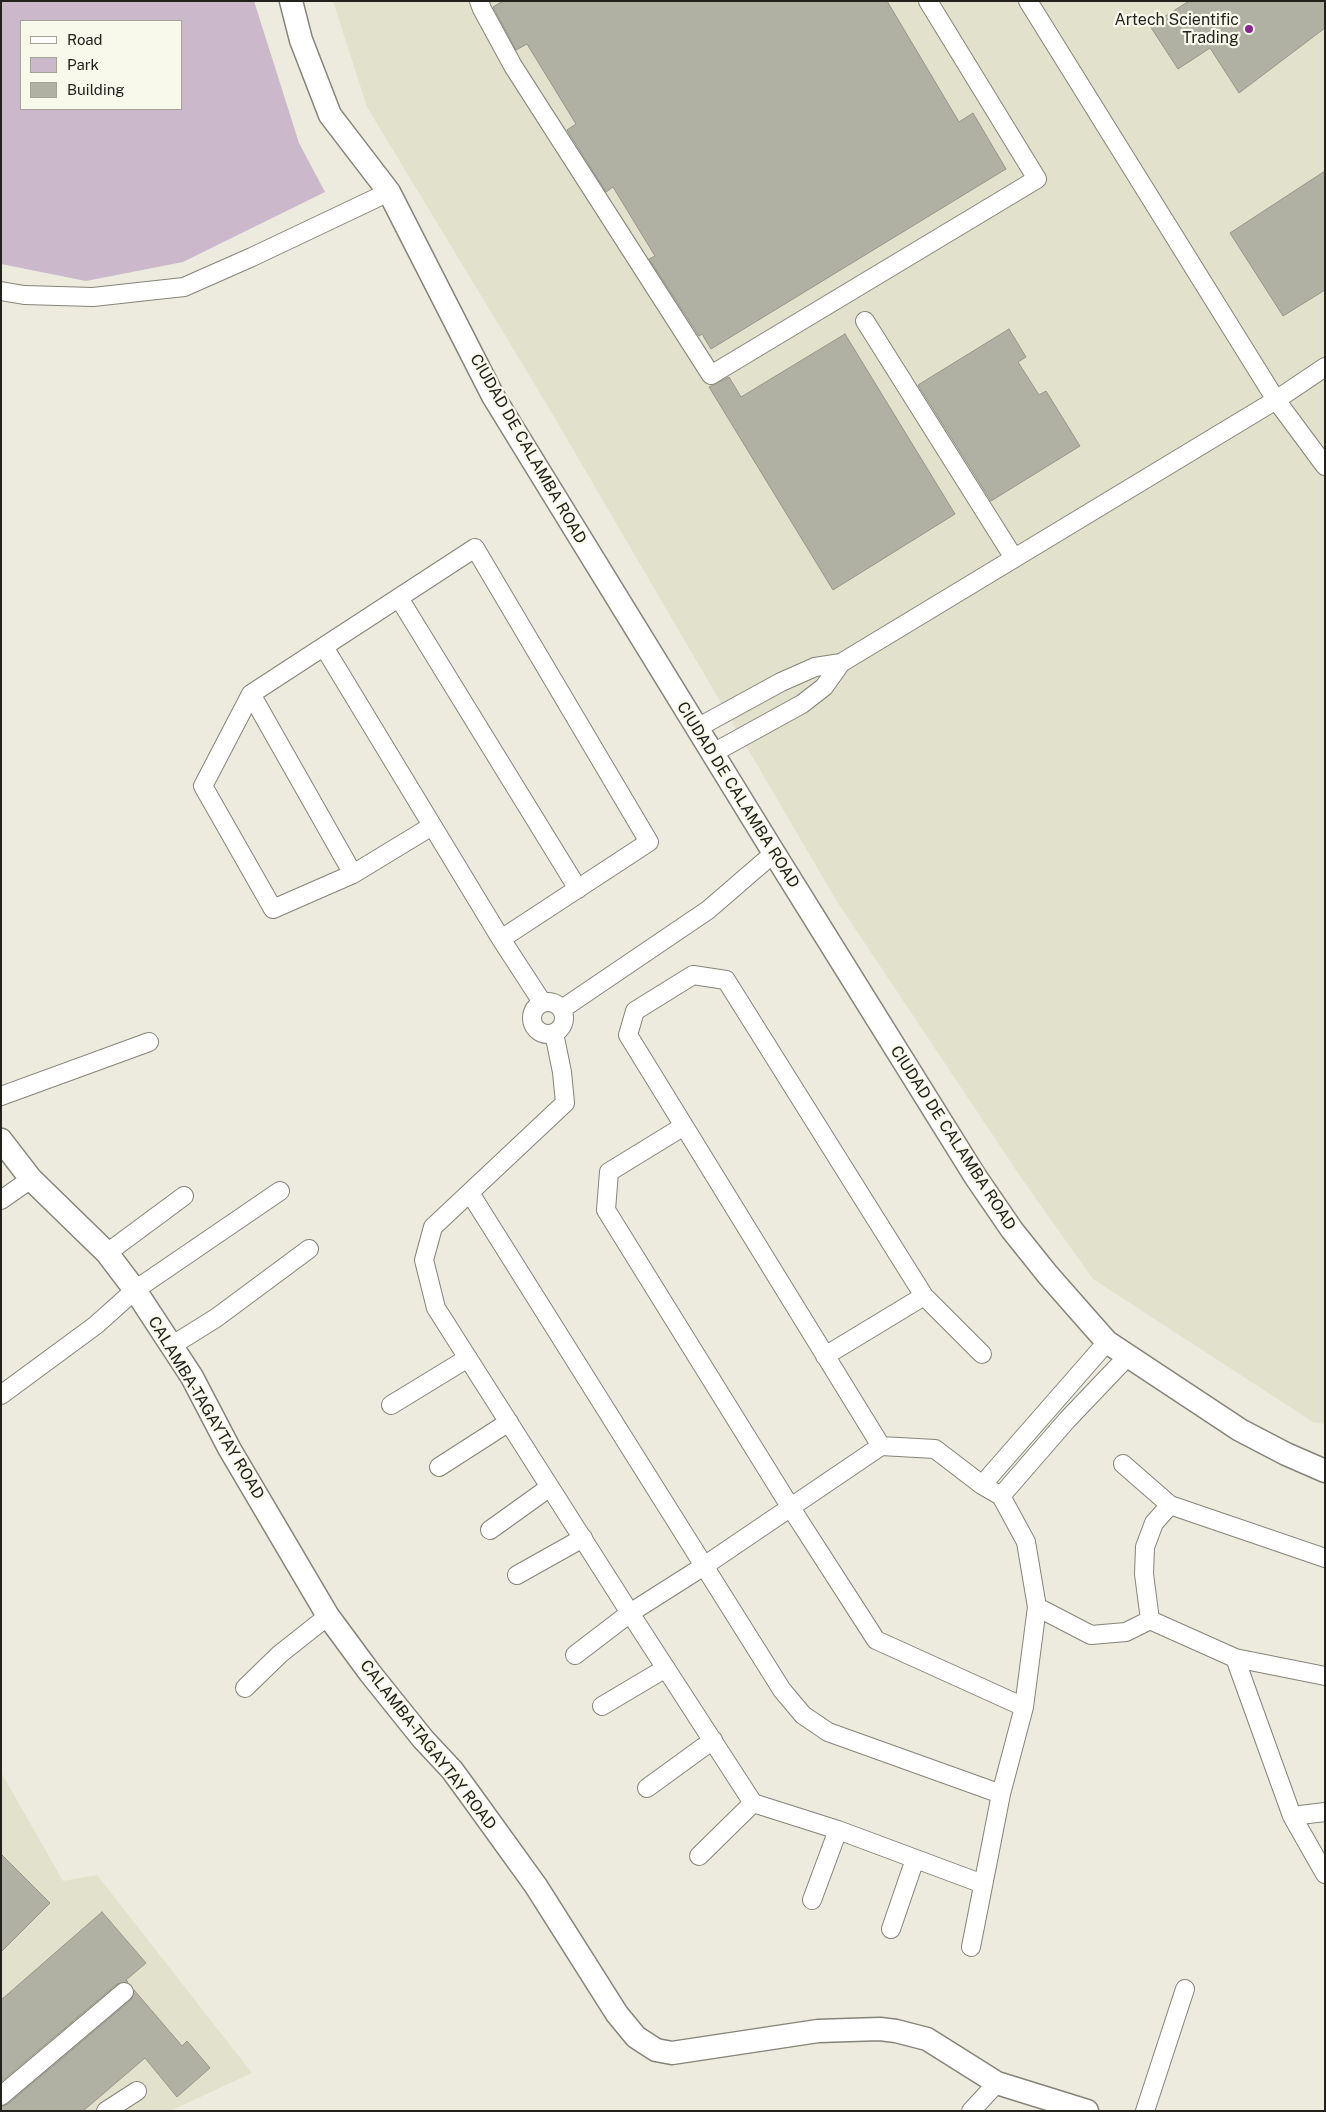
<!DOCTYPE html>
<html>
<head>
<meta charset="utf-8">
<style>
  body { margin:0 }
  #map { position:relative; width:1326px; height:2112px; overflow:hidden; background:#ecebde; font-family:"Public Sans",sans-serif }
  canvas { display:block }
  .frame { position:absolute; inset:0; border:2px solid #22211c; pointer-events:none }
  .legend { position:absolute; left:20px; top:20px; width:162px; height:90px; box-sizing:border-box; background:#f9f9eb; border:1px solid #a3a398; margin:0; padding:6px 9px; list-style:none; font-size:15px; color:#22211c }
  .legend li { display:flex; align-items:center; gap:10px; height:25px }
  .legend b { width:25px; border:1px solid #a3a398 }
</style>
</head>
<body>
<div id="map">
<canvas width="1326" height="2112"></canvas>
<div class="frame"></div>
<ul class="legend">
<li><b style="height:6px;background:#fff"></b>Road</li>
<li><b style="height:14px;background:#cbb9cb"></b>Park</li>
<li><b style="height:14px;background:#b0b0a3"></b>Building</li>
</ul>
</div>
<script>
const c = document.querySelector('canvas').getContext('2d');
c.lineJoin = 'round';
function fill(path, color) { c.fillStyle = color; c.fill(path, 'evenodd'); }
const shape = rows => new Path2D(rows.map(r => 'M' + r).join(''));
function stroke(path, color, width, dash) { c.strokeStyle = color; c.lineWidth = width; c.lineCap = dash ? 'butt' : 'round'; c.setLineDash(dash || []); c.stroke(path); }
function label(font, color, halo, rows, align = 'center') {
  c.font = font + ' "Public Sans",sans-serif'; c.lineWidth = 4.5; c.setLineDash([]); c.textBaseline = 'middle'; c.strokeStyle = halo; c.fillStyle = color; for (const [text, x, y, turn = 0] of rows) {
    c.save(); c.translate(x, y); c.rotate((+turn || 0) * Math.PI / 180); c.textAlign = isNaN(turn) ? turn : align; if (halo) c.strokeText(text, 0, 0); c.fillText(text, 0, 0); c.restore();
  }
}
fill(shape([
  [333,1,1325,1,1325,1424,1313,1422,1093,1279,1022,1179,836,900,546,403,367,107],
  [1,1772,63,1881,97,1875,252,2073,170,2111,1,2111]
]), '#e1e1cc');
fill(shape([
  [1,1,254,1,299,143,325,192,183,262,86,281,1,264],
  [21,21,181,21,181,109,21,109]
]), '#cbb9cb');
const building = shape([
  [503,1,887,1,959,122,973,113,1006,169,711,349,702,334,699,336,649,259,655,256,613,187,606,192,567,130,576,124,527,44,516,50,493,7,503,1],
  [1189,1,1325,1,1325,28,1239,93,1210,48,1178,69,1150,26,1189,1],
  [1325,171,1325,290,1283,316,1230,233,1325,171],
  [1009,329,1026,357,1018,362,1039,395,1046,391,1080,446,991,501,918,385,1009,329],
  [845,334,955,514,833,590,709,387,729,377,741,397,845,334],
  [1,1854,50,1903,1,1952,1,1854],
  [102,1912,146,1963,126,1980,128,1982,117,1984,1,2082,1,2000,102,1912],
  [134,1990,182,2046,187,2041,210,2068,177,2097,145,2058,83,2111,1,2111,1,2106,8,2104,131,2000,134,1990]
]);
fill(building, '#b0b0a3');
stroke(building, '#97968a', 1);
const minor = shape([
  [479,1,482,9,513,66,711,375,1037,179,928,1],
  [1028,1,1276,400,1325,466],
  [1,291,24,295,93,297,184,287,252,257,389,192],
  [865,321,1014,558],
  [399,598,578,889],
  [324,647,501,939,542,1002],
  [251,694,353,874],
  [697,728,781,682,815,667,841,663,1276,400,1325,367],
  [713,753,802,704,824,687,841,663],
  [432,826,353,874,273,909,203,786,251,694,475,548,649,842,501,939],
  '532 1018a16 16 0 1 1 32 0a16 16 0 1 1-32 0Z',
  [562,1009,708,910,774,853],
  [554,1033,562,1072,565,1103,433,1227,424,1260,436,1308,630,1613,753,1803,838,1830,983,1884],
  [1,1096,149,1042],
  [684,1126,609,1172,606,1210,791,1508,876,1640,1024,1707],
  [470,1193,782,1690,803,1715,828,1732,1001,1794],
  [1,1200,31,1179],
  [107,1253,184,1196],
  [171,1346,216,1318,309,1249],
  [825,1356,924,1296],
  [1,1395,96,1325,135,1290,280,1191],
  [391,1405,468,1358],
  [1123,1464,1170,1505,1325,1558],
  [439,1467,509,1422],
  [982,1485,1107,1342],
  [1001,1496,1067,1420,1128,1356],
  [490,1530,550,1487],
  [517,1575,583,1538],
  [1037,1607,1091,1635,1126,1632,1150,1620,1144,1574,1145,1547,1154,1523,1170,1505],
  [1150,1620,1235,1658,1325,1676],
  [575,1655,630,1613,704,1566,881,1446],
  [1235,1658,1292,1816,1325,1874],
  [245,1688,280,1654,328,1616],
  [602,1706,666,1668],
  [647,1788,713,1740],
  [1292,1816,1325,1812],
  [699,1856,753,1803],
  [812,1900,838,1830],
  [891,1929,915,1859],
  [971,1947,1001,1794,1024,1707,1037,1607,1026,1542,1001,1496,982,1485,935,1449,881,1446,628,1035,635,1011,693,975,726,980,924,1296,982,1354],
  [1,2096,124,1992],
  [106,2111,137,2091],
  [971,2111,997,2083],
  [1145,2111,1185,1989]
]);
const major = shape([
  [291,1,301,40,330,115,389,192,493,396,774,853,975,1176,1012,1230,1048,1275,1107,1342,1240,1430,1286,1454,1325,1471],
  [1,1140,31,1179,107,1253,135,1290,192,1377,229,1448,328,1616,370,1673,423,1739,452,1770,471,1796,536,1886,617,2014,636,2037,656,2050,672,2053,818,2031,880,2029,896,2031,927,2039,997,2083,1087,2111]
]);
stroke(minor, '#858478', 20);
stroke(major, '#858478', 25);
stroke(minor, '#fff', 18);
stroke(major, '#fff', 22);
for (const [x, y, r, color] of [
  [1249,29,5,"#892790"]
]) { const dot = new Path2D(); dot.arc(x, y, r, 0, 2 * Math.PI); c.fillStyle = color; c.fill(dot); stroke(dot, '#f9f9eb', 2); }
label('16px', '#22211c', '#f9f9eb', [
  ["Artech Scientific",1239,20],
  ["Trading",1239,38]
], 'right');
label('16px', '#22211c', '#f9f9eb', [
  ["CIUDAD DE CALAMBA ROAD",528,449,60],
  ["CIUDAD DE CALAMBA ROAD",738,795,58],
  ["CIUDAD DE CALAMBA ROAD",953,1138,57],
  ["CALAMBA-TAGAYTAY ROAD",206,1408,59],
  ["CALAMBA-TAGAYTAY ROAD",428,1745,52]
]);
</script>
</body>
</html>
